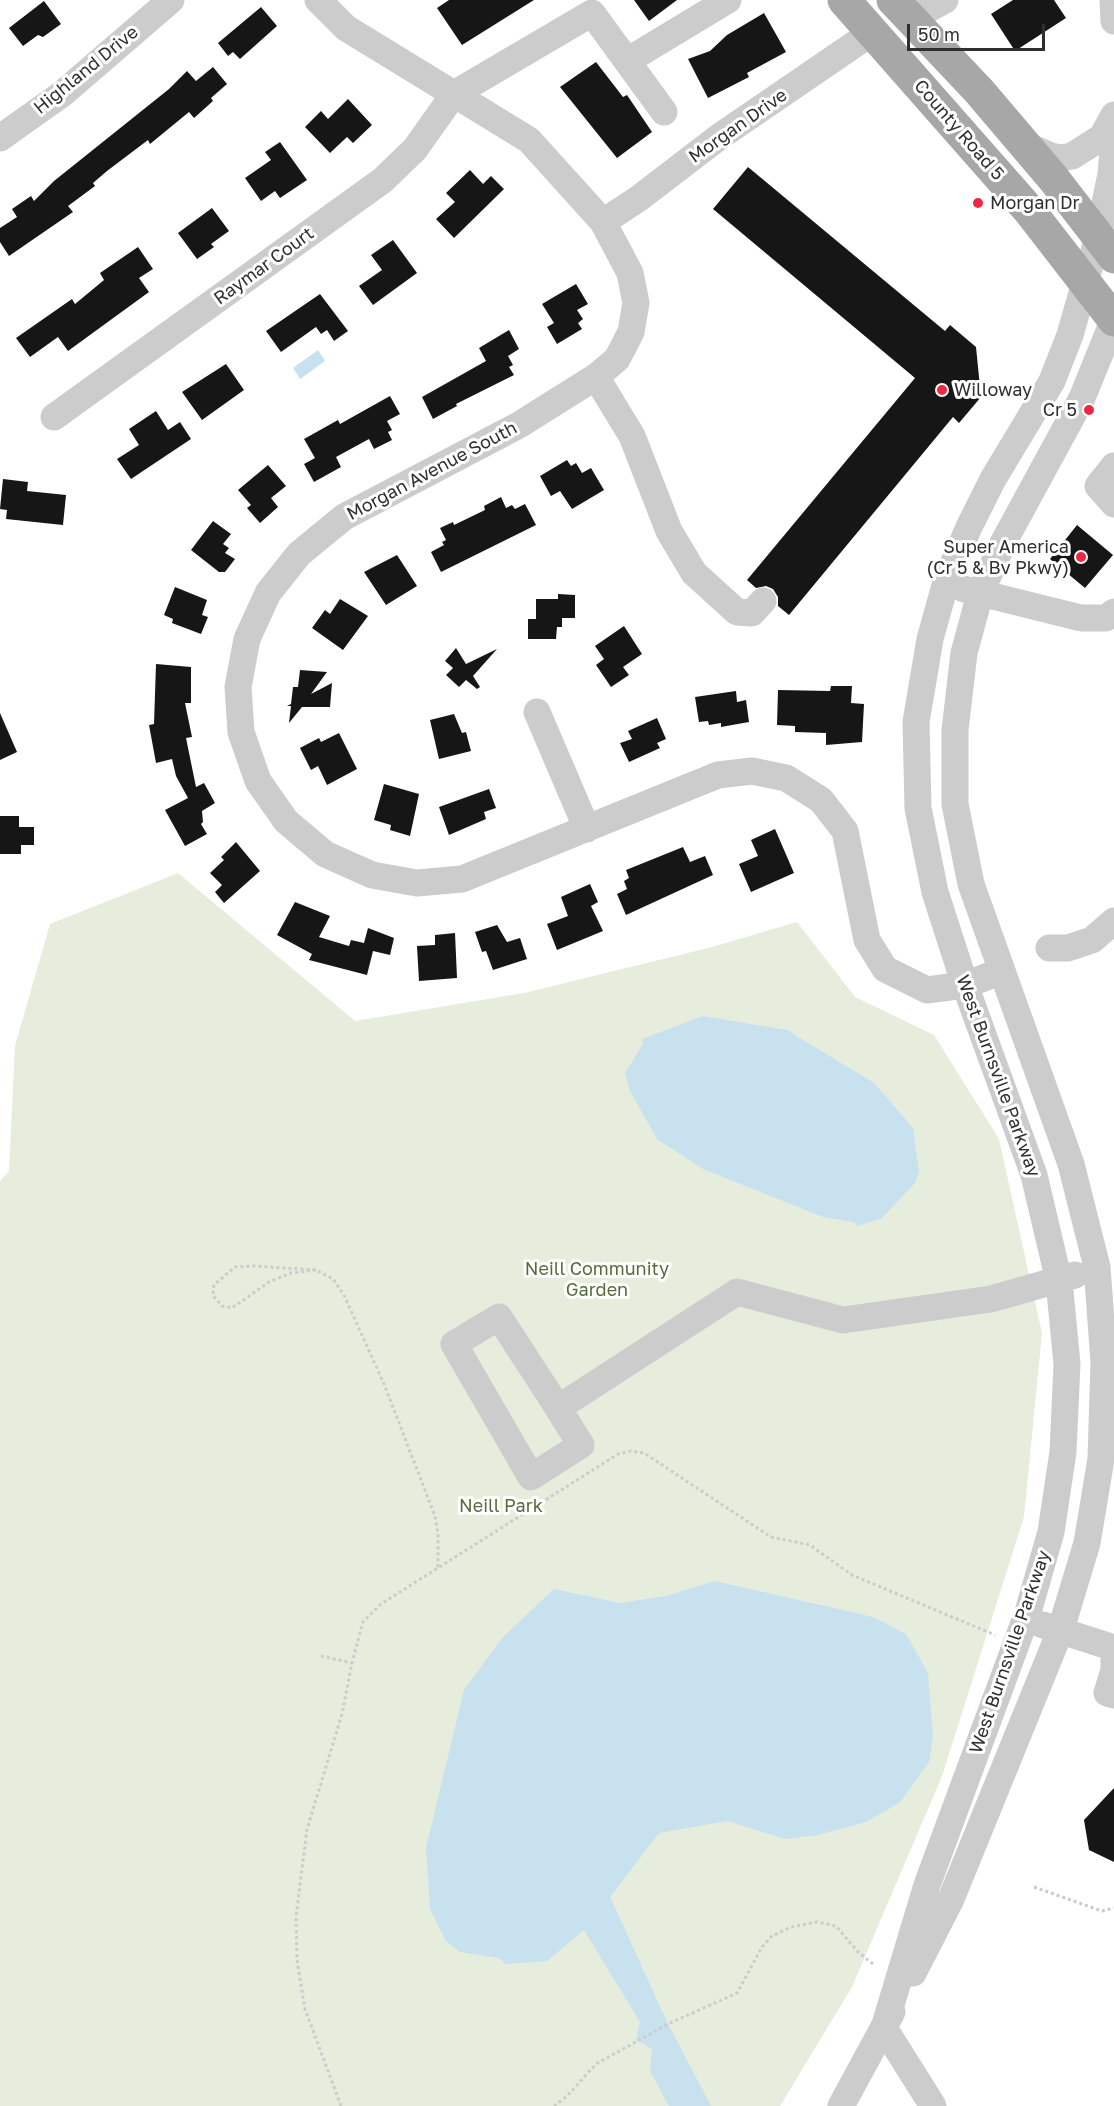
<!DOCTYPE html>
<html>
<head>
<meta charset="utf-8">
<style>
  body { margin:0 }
  #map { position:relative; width:1114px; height:2106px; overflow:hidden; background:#fff; font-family:"Golos Text",sans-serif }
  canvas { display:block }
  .scale { position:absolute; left:907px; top:24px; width:138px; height:27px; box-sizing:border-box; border:3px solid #2f2f2f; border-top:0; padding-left:8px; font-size:18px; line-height:21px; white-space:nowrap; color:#2f2f2f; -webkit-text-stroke:4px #fff; paint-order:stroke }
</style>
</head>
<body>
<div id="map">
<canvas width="1114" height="2106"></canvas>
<div class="scale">50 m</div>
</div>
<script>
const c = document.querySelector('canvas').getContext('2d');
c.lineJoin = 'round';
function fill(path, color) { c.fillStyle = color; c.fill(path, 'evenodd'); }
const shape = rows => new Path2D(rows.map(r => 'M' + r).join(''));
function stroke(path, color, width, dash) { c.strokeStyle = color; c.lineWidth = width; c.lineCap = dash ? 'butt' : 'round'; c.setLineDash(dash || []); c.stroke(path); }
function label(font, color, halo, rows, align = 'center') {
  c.font = font + ' "Golos Text",sans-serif'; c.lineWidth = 6; c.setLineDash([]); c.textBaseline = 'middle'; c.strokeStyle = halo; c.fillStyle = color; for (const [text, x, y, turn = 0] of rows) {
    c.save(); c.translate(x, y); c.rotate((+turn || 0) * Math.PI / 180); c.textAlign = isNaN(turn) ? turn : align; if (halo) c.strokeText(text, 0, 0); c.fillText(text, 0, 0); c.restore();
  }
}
fill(shape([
  [178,873,355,1021,524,993,712,947,797,922,855,997,934,1035,999,1139,1042,1333,1024,1517,942,1776,852,1987,780,2106,0,2106,0,1181,9,1171,15,1046,50,924]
]), '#e6eddc');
fill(shape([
  [318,350,325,361,300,379,293,368],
  [703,1016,787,1030,874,1083,913,1128,919,1172,915,1183,882,1218,858,1226,853,1222,823,1217,703,1169,657,1139,630,1091,625,1073,643,1044,642,1039],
  [715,1581,873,1617,906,1634,928,1673,933,1737,929,1762,900,1802,866,1822,818,1835,785,1839,727,1821,659,1833,610,1897,668,2024,711,2106,669,2106,650,2071,652,2049,636,2040,640,2022,584,1930,547,1961,506,1964,499,1958,460,1952,446,1941,430,1909,426,1848,464,1690,503,1637,554,1589,620,1603,666,1596]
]), '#c7e1ee');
fill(shape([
  [449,0,534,0,462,45,437,8],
  [634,0,677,0,649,21],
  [1013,0,1054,0,1066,18,1015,51,991,14],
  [44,1,61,24,43,37,38,35,23,46,9,28],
  [261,7,277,26,240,59,233,52,228,56,218,43],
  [764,13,786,52,747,73,749,77,708,98,688,59,710,51,727,35],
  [596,62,623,97,627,95,652,132,617,158,560,87],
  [213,67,227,84,211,98,213,101,194,118,189,112,150,144,148,140,107,171,93,183,95,186,68,206,73,212,9,256,0,242,0,228,17,217,12,209,31,196,34,201,54,181,169,89,187,71,196,81],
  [348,99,372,125,353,143,347,137,330,153,305,127,321,111,328,119],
  [280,142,307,180,280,198,275,191,261,201,245,178,271,160,265,152],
  [748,167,945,331,950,325,976,347,981,397,959,423,953,417,789,615,778,606,778,597,773,589,766,586,756,588,747,580,915,378,713,209],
  [470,170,483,184,491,176,504,189,454,238,436,219,455,202,446,193],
  [212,208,229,231,211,244,214,247,197,259,178,233],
  [393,240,417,273,373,305,359,286,382,270,371,255],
  [138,247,153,269,139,278,149,292,68,351,58,337,30,357,16,338,72,299,75,304,104,280,100,273],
  [576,284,588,304,577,310,583,319,578,323,582,329,557,344,547,327,554,323,542,304],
  [320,294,348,331,334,341,327,330,321,334,316,327,281,352,266,331],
  [509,330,519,349,508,356,513,365,509,367,514,375,456,404,457,406,433,419,422,397,486,361,479,348],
  [226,364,244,390,202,420,182,392],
  [390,396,400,414,387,421,392,430,388,432,392,440,374,449,369,439,336,457,341,467,314,482,304,464,315,458,304,439,338,420,340,424],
  [156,411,168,430,180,422,191,439,131,479,117,459,139,445,129,429],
  [567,460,571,466,576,463,582,473,591,468,604,490,572,509,560,491,551,496,540,476],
  [268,465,286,486,271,498,278,507,260,523,247,508,251,505,238,490],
  [3,479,28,482,27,491,66,495,63,525,6,519,7,510,0,509],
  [501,497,506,508,512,505,515,509,525,504,536,525,441,572,431,552,444,545,442,542,446,540,440,528,453,522,454,525,485,510,484,506],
  [213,521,231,534,223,544,229,548,225,553,235,559,225,572,219,572,191,550],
  [1077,525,1113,555,1085,588,1050,559],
  [397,555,417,586,386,605,364,572],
  [175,587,207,600,202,615,208,617,201,634,172,623,173,619,164,615],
  [558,594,575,595,575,618,562,618,562,627,557,627,556,639,528,639,528,619,536,619,536,599,558,599],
  [340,599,368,616,343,650,312,628,325,610,330,614],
  [624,626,642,654,623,667,629,675,611,687,596,665,604,659,595,646],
  [456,648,466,664,497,649,473,676,480,687,477,689,466,680,459,687,446,675,453,668,445,661],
  [156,664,191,667,191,703,185,703,192,737,186,738,196,787,204,783,215,803,202,811,203,822,201,824,207,834,185,846,165,810,188,798,176,776,172,759,156,763,149,725,154,724],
  [300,670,327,672,311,694,332,683,330,707,302,707,289,723,291,706,287,706,291,704,293,687,298,687],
  [831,686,852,686,851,703,864,704,862,742,826,745,826,733,795,732,795,726,777,725,778,690,830,691],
  [736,691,737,702,746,700,749,722,721,727,721,723,709,725,708,721,699,722,695,697],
  [0,713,17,752,0,760],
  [454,714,462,733,466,732,471,751,439,759,430,720],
  [657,718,666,739,657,743,660,748,629,762,620,743,632,739,628,731],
  [339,733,357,769,327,785,318,766,311,770,300,748,319,738,321,742],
  [384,784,419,794,410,836,390,830,391,825,374,820],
  [489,789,496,808,484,812,486,819,449,835,439,807],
  [0,816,19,816,19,827,34,827,34,845,21,845,21,854,0,854],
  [775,829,794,873,751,892,739,864,758,856,751,840],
  [236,842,260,871,224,903,215,892,222,885,210,873,224,860,221,857],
  [683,847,690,862,705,856,713,875,626,915,617,894,627,889,624,881,629,878,626,870],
  [590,884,598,902,591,906,603,931,557,950,547,924,568,916,561,897],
  [295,902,330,916,319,937,349,946,351,940,364,943,368,928,394,938,390,955,373,951,367,975,309,960,312,954,277,935],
  [497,925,507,942,520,938,527,959,493,970,486,951,482,952,475,932],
  [455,933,457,978,419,981,417,946,435,945,435,935],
  [1114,1788,1114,1862,1089,1850,1084,1820]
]), '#161616');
stroke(shape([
  [316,1270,291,1273,269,1282,232,1308,222,1306,213,1296,214,1285,235,1267,254,1266,316,1270,333,1279,344,1295,384,1384,435,1516,438,1535,438,1568],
  [321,1656,352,1663],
  [1034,1887,1102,1911,1114,1908],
  [341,2106,305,2009,297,1960,296,1917,307,1829,342,1714,352,1663,363,1622,381,1604,618,1454,631,1451,644,1453,771,1537,810,1545,852,1575,995,1635],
  [554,2106,567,2096,596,2064,668,2024,737,1993,762,1947,772,1936,791,1927,817,1922,836,1926,858,1952,873,1964]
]), '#ccc', 3, [3, 3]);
stroke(shape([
  [318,0,346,28,529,140,603,222,630,273,636,303,631,332,617,359,597,376,519,425,344,517,299,554,268,593,247,639,238,687,241,732,258,781,286,821,325,854,372,875,417,883,462,879,718,775,752,771,786,778,821,800,845,831,867,940,885,969,927,990,965,985,1002,971],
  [1113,0,1114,21],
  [911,19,945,0],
  [627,61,728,0],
  [0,138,62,94,171,0],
  [1025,145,1051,156,1061,158,1072,156,1102,137,1114,115],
  [603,222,638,199,719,137,874,31],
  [596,377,632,436,669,531,694,573,737,612,752,613,763,601],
  [54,417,383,180,415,149,454,94,592,13,664,112],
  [1114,466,1098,486,1114,504],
  [964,589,1081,618,1106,618,1114,612],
  [537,712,587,829],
  [1049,948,1068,948,1092,940,1114,921],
  [558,1408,581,1445,531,1477,454,1344,499,1317,558,1408,737,1292,843,1320,991,1299,1075,1275],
  [1043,1625,1114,1648],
  [1114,1653,1114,1670,1107,1693,1114,1695],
  [913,1973,951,1899,1061,1629,1087,1543,1101,1459,1104,1362,1097,1267,1071,1164,971,884,955,804,955,730,964,653,980,594,1002,545,1082,398,1114,319],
  [884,2028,927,1885,1028,1612,1051,1532,1063,1452,1067,1364,1059,1281,1034,1175,965,985,935,892,918,808,916,722,930,639,947,578,969,527,993,479,1052,381,1070,335,1098,237,1111,174,1114,137],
  [884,2028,933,2106],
  [841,2106,892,2012]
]), '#ccc', 27);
stroke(shape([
  [844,0,1028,209,1114,320],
  [893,0,979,91,1053,178,1114,257]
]), '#a7a7a7', 33);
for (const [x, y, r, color] of [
  [978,203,6,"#ef2740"],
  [942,390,6,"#ef2740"],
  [1089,410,6,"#ef2740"],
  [1081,557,6,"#ef2740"]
]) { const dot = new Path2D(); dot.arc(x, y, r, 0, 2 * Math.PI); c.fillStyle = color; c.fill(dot); stroke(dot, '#fff', 2); }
label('18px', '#2f2f2f', '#fff', [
  ["Highland Drive",86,70,-39],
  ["Morgan Drive",738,126,-35],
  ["County Road 5",959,130,49],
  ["Raymar Court",264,266,-36],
  ["Morgan Avenue South",432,471,-28],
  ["West Burnsville Parkway",998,1076,70],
  ["West Burnsville Parkway",1010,1652,-71]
]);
label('18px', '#2f2f2f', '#fff', [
  ["Morgan Dr",990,203],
  ["Willoway",954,390],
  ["Cr 5",1077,410,"right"],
  ["Super America",1069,547,"right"],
  ["(Cr 5 & Bv Pkwy)",1069,568,"right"]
], 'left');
label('18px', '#546d39', '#fff', [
  ["Neill Community",597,1269],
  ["Garden",597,1290],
  ["Neill Park",501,1506]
]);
</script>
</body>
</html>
